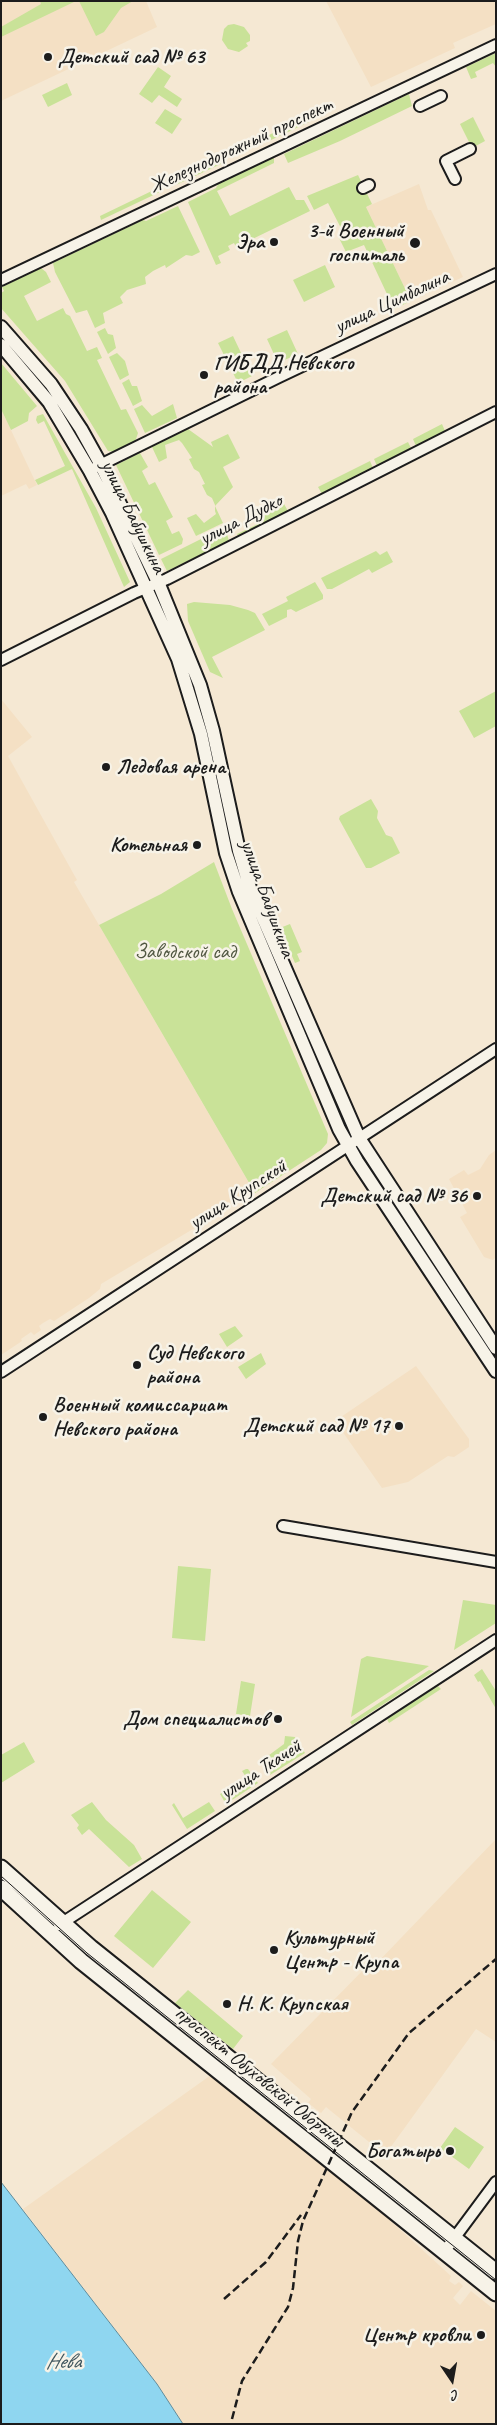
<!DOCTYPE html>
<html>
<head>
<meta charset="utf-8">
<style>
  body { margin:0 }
  #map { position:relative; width:497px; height:2425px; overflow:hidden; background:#f5e8d3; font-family:Caveat,sans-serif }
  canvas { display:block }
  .frame { position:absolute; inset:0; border:2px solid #1c1c1c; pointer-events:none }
  .north { position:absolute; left:427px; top:2355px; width:50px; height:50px; -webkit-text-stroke:4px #f7f3e8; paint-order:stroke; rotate:168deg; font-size:14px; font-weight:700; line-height:20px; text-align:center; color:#1c1c1c }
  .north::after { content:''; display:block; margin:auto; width:18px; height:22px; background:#1c1c1c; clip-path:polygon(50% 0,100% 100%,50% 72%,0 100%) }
</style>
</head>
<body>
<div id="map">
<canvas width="497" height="2425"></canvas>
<div class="frame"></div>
<div class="north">С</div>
</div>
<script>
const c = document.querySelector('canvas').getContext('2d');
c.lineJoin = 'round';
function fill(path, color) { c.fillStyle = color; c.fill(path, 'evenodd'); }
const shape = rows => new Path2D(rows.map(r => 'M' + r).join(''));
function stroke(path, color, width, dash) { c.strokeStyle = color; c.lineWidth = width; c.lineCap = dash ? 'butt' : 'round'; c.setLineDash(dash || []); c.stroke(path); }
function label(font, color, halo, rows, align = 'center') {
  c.font = font + ' Caveat,sans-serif'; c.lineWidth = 5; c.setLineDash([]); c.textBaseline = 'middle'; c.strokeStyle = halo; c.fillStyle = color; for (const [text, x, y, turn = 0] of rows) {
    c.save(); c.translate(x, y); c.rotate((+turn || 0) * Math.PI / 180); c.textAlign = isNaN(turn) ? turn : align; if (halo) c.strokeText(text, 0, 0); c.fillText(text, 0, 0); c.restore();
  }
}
fill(shape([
  [1,1,146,1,157,27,1,101],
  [326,1,496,1,496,24,453,43,455,48,371,87],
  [419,184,428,210,431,210,463,277,411,301,366,207],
  [1,409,37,485,29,489,26,484,1,496],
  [1,699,32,737,8,756,77,880,74,882,252,1188,221,1208,222,1210,193,1229,101,1284,100,1289,89,1298,54,1321,50,1319,43,1323,39,1326,41,1330,34,1335,31,1332,21,1339,22,1341,1,1355],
  [496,1150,496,1257,493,1260,484,1257,460,1217,467,1213,449,1179,464,1170,468,1175,480,1169,489,1155],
  [416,1366,469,1439,469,1447,454,1457,448,1456,408,1482,382,1488,335,1421],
  [496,1839,496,2042,476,2029,385,2155,326,2107,321,2113,308,2103,311,2099,271,2064,372,1961,376,1964],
  [211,2075,337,2172,451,2276,449,2281,455,2285,459,2282,463,2286,453,2298,460,2305,471,2291,496,2311,496,2424,183,2424,157,2384,23,2209]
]), '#f4e0c4');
fill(shape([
  [40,1,76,1,1,37,1,27,41,4],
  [79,1,133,1,121,8,104,32,96,36],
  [234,24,244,27,250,35,250,41,246,43,248,46,239,52,228,49,222,40,224,29,228,25],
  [496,53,496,67,493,63,475,72,477,77,471,79,466,67],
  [158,67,171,76,164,87,182,99,177,107,159,95,152,103,139,94],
  [67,83,72,95,48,107,42,95],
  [409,94,412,106,340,141,288,163,284,154],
  [165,109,182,119,172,134,155,123],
  [307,116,309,122,269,141,267,136],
  [473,117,485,141,472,148,460,124],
  [274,157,274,163,217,191,230,216,289,187,296,200,304,200,310,211,236,247,234,243,228,246,230,250,218,256,221,263,216,265,188,202,216,188,218,184],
  [220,158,223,163,176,185,174,180],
  [358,175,372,204,366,207,411,301,394,309,364,245,346,252,338,236,343,232,328,203,314,210,307,196],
  [160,187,162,191,101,220,100,216],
  [178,206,200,252,192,256,186,255,166,268,165,265,153,271,145,277,146,284,127,290,120,297,123,303,103,313,105,323,95,328,87,310,76,313,55,272,53,263,143,220,146,221],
  [325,265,335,287,304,302,293,280],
  [41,268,46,272,51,282,24,296,37,321,63,308,66,314,70,316,87,351,97,347,102,358,97,360,121,410,126,409,138,433,135,442,115,452,108,451,65,381,1,308,1,293,4,291,2,287],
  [105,328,108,334,113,335,116,348,108,354,97,332],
  [287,330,298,354,278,363,267,339],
  [233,336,252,376,238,383,218,343],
  [117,353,125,361,129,375,120,380,109,357],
  [1,363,37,406,29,413,28,421,11,430,1,409],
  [129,379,132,386,137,386,142,401,133,406,122,383],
  [173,404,177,418,145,433,134,409,142,405,152,416],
  [43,414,96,508,130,582,124,587,72,469,38,485,35,480,65,466,44,421,38,424,36,420,37,416],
  [442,424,445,431,416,446,413,439],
  [188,429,213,447,211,442,228,434,240,458,223,467,233,487,215,506,223,523,196,536,187,518,196,514,204,523,216,514,215,511,215,505,212,498,207,495,202,485,205,484,199,472,194,469,189,459,192,458,182,443,179,440,165,445,167,458,159,462,152,447],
  [408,442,411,448,377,466,374,459],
  [140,453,148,467,142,471,149,485,155,482,173,517,166,521,172,534,179,531,183,539,182,544,159,555,116,465],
  [370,461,373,468,322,494,318,487],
  [284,504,288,511,238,536,237,534,258,524,255,518],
  [225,527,229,541,167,571,161,559],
  [376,551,380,555,387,551,393,562,372,573,369,569,332,589,327,589,321,578],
  [315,582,323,595,323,599,296,612,291,609,287,610,287,617,269,626,262,614,288,601,286,597],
  [194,602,230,605,248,610,255,613,265,630,212,657,223,678,210,672,188,621,187,604],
  [496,691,496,726,474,738,459,711],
  [371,799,378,811,377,818,386,835,392,837,400,853,371,868,366,868,339,819,340,816],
  [214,862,232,909,328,1134,327,1143,321,1150,255,1193,99,925,161,894],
  [290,924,302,952,297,954,300,961,295,963,280,928],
  [235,1326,243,1336,227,1347,219,1334],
  [261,1353,266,1364,246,1379,238,1367],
  [178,1566,211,1569,205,1641,172,1638],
  [463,1600,496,1605,496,1623,454,1650],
  [367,1656,429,1666,351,1717,361,1659],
  [482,1669,496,1691,496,1709,480,1681,478,1682,474,1675],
  [429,1670,434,1671,352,1725,350,1722],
  [241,1681,255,1684,250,1716,236,1714],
  [438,1686,441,1689,389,1723,387,1719],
  [285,1736,295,1737,305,1753,270,1775,261,1761,284,1744],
  [24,1742,35,1762,1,1783,1,1755],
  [246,1769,248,1769,258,1783,226,1804,220,1794,246,1777,242,1771],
  [92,1802,106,1820,134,1845,142,1859,129,1867,89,1829,82,1835,77,1828,79,1825,71,1815],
  [209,1802,215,1811,187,1829,172,1805,174,1803,183,1818],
  [152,1890,191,1922,153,1968,114,1936],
  [188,1990,243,2036,233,2049,175,2003],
  [455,2127,484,2147,469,2169,440,2148]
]), '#c9e298');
const water = shape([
  [1,2182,157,2384,183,2424,1,2424,1,2182]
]);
fill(water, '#8fd6f0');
stroke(water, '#618c9b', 1);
const minor = shape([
  [420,106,441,96],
  [455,179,446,161,470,149],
  [363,188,369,185],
  [1,280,496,45],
  [96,467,279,377,496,274],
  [1,660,134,593,167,579,496,412],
  [1,1372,496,1049],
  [283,1526,496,1562],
  [59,1925,496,1640],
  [444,2252,496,2182]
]);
const tertiary = shape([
  [1,327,51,384,81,429,101,465,158,582,200,685,213,731,239,851,250,888,359,1138,496,1348],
  [1,345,49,402,90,471,112,513,178,659,201,734,226,853,239,892,339,1129,357,1161,496,1371]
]);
const secondary = shape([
  [1,1868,91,1948,496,2272],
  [1,1888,81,1961,496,2293]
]);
stroke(minor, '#1c1c1c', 14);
stroke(tertiary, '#1c1c1c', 16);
stroke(secondary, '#1c1c1c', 19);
stroke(minor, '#f7f3e8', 10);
stroke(tertiary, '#f7f3e8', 12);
stroke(secondary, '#f7f3e8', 15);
stroke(shape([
  [1,1876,87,1953,496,2280]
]), '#1c1c1c', 1);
stroke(shape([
  [224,2299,266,2262,301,2215],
  [232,2419,242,2381,288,2307,293,2288,298,2241,303,2221,352,2112,409,2033,496,1959]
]), '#1c1c1c', 2.5, [8, 4]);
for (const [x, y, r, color] of [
  [48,57,5,"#1c1c1c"],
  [274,242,5,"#1c1c1c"],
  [415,243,6,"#1c1c1c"],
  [204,375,5,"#1c1c1c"],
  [106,767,5,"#1c1c1c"],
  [197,845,5,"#1c1c1c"],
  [477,1196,5,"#1c1c1c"],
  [137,1365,5,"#1c1c1c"],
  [43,1417,5,"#1c1c1c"],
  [399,1426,5,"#1c1c1c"],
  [278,1719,5,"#1c1c1c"],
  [274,1950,5,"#1c1c1c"],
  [227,2004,5,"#1c1c1c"],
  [450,2151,5,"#1c1c1c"],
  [481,2335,5,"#1c1c1c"]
]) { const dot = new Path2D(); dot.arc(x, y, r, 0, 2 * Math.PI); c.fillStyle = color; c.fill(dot); stroke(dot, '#f7f3e8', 2); }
label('bold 21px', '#1c1c1c', '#f7f3e8', [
  ["Детский сад № 63",58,57,"left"],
  ["3-й Военный",404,231],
  ["госпиталь",404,255],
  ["Эра",264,242],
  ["ГИБДД Невского",214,363,"left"],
  ["района",214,387,"left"],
  ["Ледовая арена",116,767,"left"],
  ["Котельная",187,845],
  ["Детский сад № 36",467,1196],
  ["Суд Невского",147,1353,"left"],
  ["района",147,1377,"left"],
  ["Военный комиссариат",53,1405,"left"],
  ["Невского района",53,1429,"left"],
  ["Детский сад № 17",389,1426],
  ["Дом специалистов",268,1719],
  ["Культурный",284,1938,"left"],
  ["Центр - Крупа",284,1962,"left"],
  ["Н. К. Крупская",237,2004,"left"],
  ["Богатырь",440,2151],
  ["Центр кровли",471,2335]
], 'right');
label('21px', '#1c1c1c', '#f7f3e8', [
  ["Железнодорожный проспект",241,146,-25],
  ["улица Цимбалина",392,302,-25],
  ["улица Бабушкина",133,517,64],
  ["улица Дудко",241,520,-27],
  ["улица Бабушкина",267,899,70],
  ["улица Крупской",238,1195,-33],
  ["улица Ткачей",261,1770,-33],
  ["проспект Обуховской Обороны",259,2077,39]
]);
label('21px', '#505741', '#f7f3e8', [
  ["Заводской сад",185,952]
]);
label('italic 22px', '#3e545c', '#f7f3e8', [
  ["Нева",63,2362]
]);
</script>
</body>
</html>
